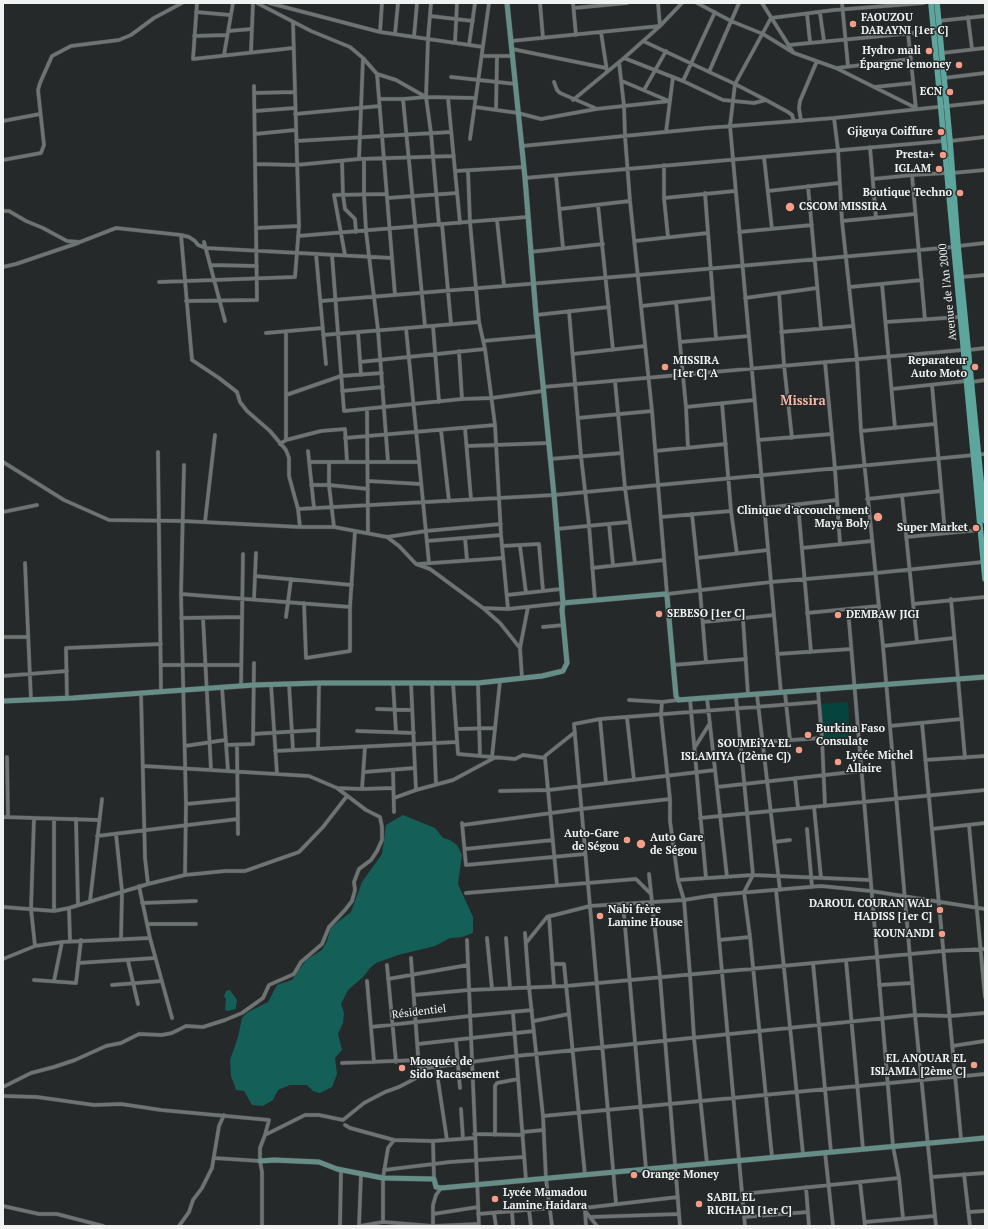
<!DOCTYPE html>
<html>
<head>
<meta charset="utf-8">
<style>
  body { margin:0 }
  #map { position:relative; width:988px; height:1229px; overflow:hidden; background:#252929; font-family:"PT Serif",serif }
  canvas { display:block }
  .frame { position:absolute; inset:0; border:4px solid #f0f3f2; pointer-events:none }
</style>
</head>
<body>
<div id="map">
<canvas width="988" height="1229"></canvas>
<div class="frame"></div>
</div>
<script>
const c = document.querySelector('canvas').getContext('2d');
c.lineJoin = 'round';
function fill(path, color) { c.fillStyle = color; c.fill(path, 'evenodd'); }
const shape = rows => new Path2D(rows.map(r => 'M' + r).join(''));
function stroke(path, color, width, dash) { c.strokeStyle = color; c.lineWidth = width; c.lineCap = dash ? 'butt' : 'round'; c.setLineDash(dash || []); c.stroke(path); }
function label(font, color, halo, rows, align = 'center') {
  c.font = font + ' "PT Serif",serif'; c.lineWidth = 3; c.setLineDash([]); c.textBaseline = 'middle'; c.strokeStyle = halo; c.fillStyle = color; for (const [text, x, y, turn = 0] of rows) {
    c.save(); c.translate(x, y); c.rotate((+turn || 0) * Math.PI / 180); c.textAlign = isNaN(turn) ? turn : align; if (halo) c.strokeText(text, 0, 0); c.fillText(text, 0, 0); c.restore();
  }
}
fill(shape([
  [848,702,850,737,824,739,821,704]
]), '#05443e');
fill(shape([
  [403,815,435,828,443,838,450,840,457,845,462,855,458,884,473,917,473,933,462,937,450,938,435,946,398,955,376,963,370,968,363,977,348,990,341,1004,344,1013,343,1023,338,1034,342,1050,335,1058,337,1074,332,1087,320,1093,313,1091,307,1085,290,1085,278,1090,273,1100,263,1106,252,1105,244,1091,236,1090,231,1076,230,1060,238,1037,242,1018,248,1012,268,1002,277,985,292,980,306,960,322,950,327,941,331,927,351,912,362,882,382,854,386,825],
  [230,990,237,1000,236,1007,236,1009,228,1011,225,1010,226,999,224,996,226,991]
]), '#145f57');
const street = shape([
  [197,3,193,59,293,48],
  [257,3,311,31,350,47,363,58,377,74,396,80,426,97],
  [269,3,380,32,483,47],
  [431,3,428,39,426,97,431,133,439,225],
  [540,3,543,38],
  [573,3,576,35],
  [697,3,731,21,763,34,794,53,836,68,916,108],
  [762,3,793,52],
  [842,3,848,66],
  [574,8,627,3],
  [196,12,230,15],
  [820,13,824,41],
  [807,14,810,42],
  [430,16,473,21],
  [968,17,972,49],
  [938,21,985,16],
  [228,31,252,29],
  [380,32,382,3],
  [601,32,607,71],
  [908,33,916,109],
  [395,34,398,3],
  [194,36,227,35],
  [414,37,417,3],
  [511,41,660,26,658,3],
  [643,41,735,84,766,100],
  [455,43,457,3],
  [469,45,475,3],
  [789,45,934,31],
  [512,49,606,68],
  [251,51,253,3],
  [942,53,985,48],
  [224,55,233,3],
  [482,56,513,56],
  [624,58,683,81,723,100,754,103,766,100,788,112,792,115,794,121],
  [619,62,624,106,625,136,630,201,652,411,667,594,771,582,876,573,983,562],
  [837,68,911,59],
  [709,72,739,3],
  [377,74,395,295],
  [451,77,516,84],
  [944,78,985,73],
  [622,81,669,101],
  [683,81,715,12],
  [554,82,557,90,560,93,595,108],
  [875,87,913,83],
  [644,90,666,51],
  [254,93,294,92],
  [448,98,460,223],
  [379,99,403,99,426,97,476,98],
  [403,99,425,326],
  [573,100,624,58,660,26,682,3],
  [475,107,518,113,541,119,596,109,670,101],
  [496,110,497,56],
  [255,111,295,108],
  [295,114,380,106],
  [834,118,838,150,842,221,857,360,861,431,883,646,915,1015,936,1226],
  [3,121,40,114],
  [801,121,799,108,800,101,817,61],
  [666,132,673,77],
  [255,134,295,130],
  [470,139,489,3],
  [296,141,451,132],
  [950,141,985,137],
  [522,146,706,128,834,118,985,102],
  [870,147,876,218],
  [764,157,772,229],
  [359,159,363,58],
  [364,159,364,194,366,231,378,330,388,462],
  [3,160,41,153,44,145,38,90,40,83,52,56,71,46,119,40,131,35,154,18,182,3],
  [342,161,343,195,345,209,355,219,356,232],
  [255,164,296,165,359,159,454,156],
  [664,165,664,198,668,237],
  [455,171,524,167],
  [468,171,470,222,479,322,485,349,495,425,501,535,508,609],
  [952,173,985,170],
  [912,175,925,320],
  [556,176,563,248],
  [525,178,944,141],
  [873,179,912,175,947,173],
  [808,186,821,328],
  [768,191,839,183],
  [705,193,716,338],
  [387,198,457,193],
  [664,198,735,191],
  [598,205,613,350],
  [560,209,630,201],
  [3,211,9,211,26,221,43,228,67,241,80,242,116,228,181,235,189,237,195,241,198,245,206,248,392,258],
  [497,220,504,285],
  [842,221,915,214],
  [442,224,451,324],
  [256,228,299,226],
  [739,232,812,225],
  [181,235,192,360,219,378,237,392,240,402,247,411,270,431,286,450,289,458,289,476,298,509,300,527],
  [298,236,527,217],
  [635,241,708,233],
  [204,242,225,321],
  [530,252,603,244],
  [316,254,326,364],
  [332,255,344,411,462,399,492,398,543,391],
  [345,255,334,195,387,194],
  [211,265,257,266],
  [3,267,16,264,78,243],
  [962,277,985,275],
  [159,282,295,277,299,226,293,22],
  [882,284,895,428],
  [850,287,922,280],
  [779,293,784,365,792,438],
  [745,298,817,288],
  [186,301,257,300,254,86],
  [321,301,638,275,953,247,958,246,985,243],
  [676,302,686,407,688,448],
  [642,306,713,298],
  [569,311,581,456,589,525,595,600],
  [536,315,609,307],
  [886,322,960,317],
  [433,326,439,402],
  [406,328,429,563],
  [358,332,361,375],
  [781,332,853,326],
  [266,333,323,328],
  [323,335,479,322],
  [483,341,538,336],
  [680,342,749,336],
  [969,350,985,348],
  [459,351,462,399],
  [573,354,645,346],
  [360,362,485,349],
  [825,362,835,469,840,544],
  [615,381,625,488,635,563],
  [972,382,985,380],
  [932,385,945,533],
  [543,387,963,350],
  [892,389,966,381],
  [342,391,383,387],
  [286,395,341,376,382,373],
  [722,403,731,511,737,554],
  [686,407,754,400],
  [367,409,368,533],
  [578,418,652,411],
  [465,428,471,499],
  [441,430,449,501],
  [861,431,935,424],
  [345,438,495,425],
  [286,440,286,331],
  [758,440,832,434],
  [280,444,286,440,321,431,345,429,347,462],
  [467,446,549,443],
  [308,451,314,508],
  [655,451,726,444],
  [158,452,161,692],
  [550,459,622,453],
  [3,462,64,500,109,520,183,521,300,527,334,527,387,537,426,531,501,524],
  [309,462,419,462],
  [329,462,329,485,334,527],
  [184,465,181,594,186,804,185,875],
  [368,481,421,484],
  [311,485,329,485,368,489],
  [902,495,917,642],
  [867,499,941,491],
  [798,504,811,652],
  [764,508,837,500],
  [298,509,554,495,985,454],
  [3,512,37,505],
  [692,514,700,590,706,662],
  [661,517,731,511],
  [205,522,215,435],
  [609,524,613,565],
  [556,529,629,522],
  [387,537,399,546,416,564,430,569,483,608,500,623,520,648],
  [906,537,980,530],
  [465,538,467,560],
  [427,541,501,535],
  [502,546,539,544,543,591],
  [520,546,526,593],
  [802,548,872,541],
  [697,558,768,550],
  [25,563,31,700],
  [418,564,503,558],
  [592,568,664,560],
  [255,576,352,585],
  [181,594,350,607],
  [507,595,561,589],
  [254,599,256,553],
  [951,599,965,758],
  [304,603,306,658,350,651,350,607,355,531],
  [913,604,985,597],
  [483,608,508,609,563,603],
  [848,609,893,1146,899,1178,903,1218],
  [807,613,879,606],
  [286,617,291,579],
  [181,618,242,617],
  [203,618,211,770],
  [743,619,748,695],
  [703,622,774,615],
  [543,627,564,625],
  [3,637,28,637],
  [883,646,954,638],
  [777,654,851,649],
  [161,665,241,665],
  [673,665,746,659],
  [3,676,67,671],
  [522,678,520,648,528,607],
  [393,683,396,732],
  [411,683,416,790],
  [432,683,436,784],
  [453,683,458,754,515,759,523,755,545,758],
  [478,683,480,756],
  [271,684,277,774],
  [289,684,293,750],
  [241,686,243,554],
  [222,687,228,771],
  [818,690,822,738,825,806],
  [141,693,145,858,148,884],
  [781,693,730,126,735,84,771,18,834,10,924,3],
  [785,693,790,740],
  [757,695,780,890],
  [736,697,753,875,744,892,750,937,772,1157],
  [707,698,727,877],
  [67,699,66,648,161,644],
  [690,699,706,878],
  [629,700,662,702,678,700],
  [662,702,661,715,670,799,670,821,678,880,684,900,690,975,694,1038,707,1164],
  [377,709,412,710],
  [627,718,634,780],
  [600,719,606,783],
  [922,723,961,1139],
  [890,726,961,719],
  [456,729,495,728],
  [357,731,414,733],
  [253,734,318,730],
  [762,742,822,738],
  [226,745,253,744,254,663],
  [237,745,238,834],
  [185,746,225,740],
  [695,747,710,723],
  [318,749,319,683],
  [275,751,457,742],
  [7,757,8,817],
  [492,757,500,681],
  [925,760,985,756],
  [144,766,309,776,337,788,362,789,393,788],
  [393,770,394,812],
  [364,772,415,768],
  [795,778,798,808],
  [717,787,861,771],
  [362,789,365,747],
  [500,791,549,790,715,770],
  [394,798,416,790,453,780,494,758],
  [186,804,238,799],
  [814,807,821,878],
  [3,817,99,820],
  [34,818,31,909,35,946],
  [700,818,985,790],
  [76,819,78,905],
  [462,823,466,865,585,854],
  [463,825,581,809,670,799],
  [969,825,985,997],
  [807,829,812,887],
  [932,829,985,823],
  [116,834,122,891,121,939],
  [97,836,238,819],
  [774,842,790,840],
  [465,849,553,840],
  [649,874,660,977,680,1226],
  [678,880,753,875,870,880],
  [557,885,545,758,545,756,575,732],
  [139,886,150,938,172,1018],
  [776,890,803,1154],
  [466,893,636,879,651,894],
  [715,895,745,1226],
  [90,901,102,799],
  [142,903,196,901],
  [623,903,646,1169],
  [3,907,54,911,69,908,148,884,185,875,225,871,245,871,299,852,323,827,347,796],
  [69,908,70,940],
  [54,911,54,819],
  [549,916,554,986],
  [147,924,196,924],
  [525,933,529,987,543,1116,546,1179,552,1226],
  [487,938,492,989],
  [506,938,510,988],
  [467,940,479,1226],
  [719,940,750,937],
  [526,943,547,917,590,906,684,900,715,895,821,886,871,891,985,909],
  [411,958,419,1069],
  [3,959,35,946,62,942,150,938],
  [846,960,863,1149],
  [128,961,138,1004],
  [78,963,155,958],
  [813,963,831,1152],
  [552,964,564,964,585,1175],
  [387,965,396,1062],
  [388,979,468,965],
  [34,980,76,983,81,940],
  [54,981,62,942],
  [367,981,374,1062],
  [112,985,162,981],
  [879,985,912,983],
  [414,995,469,990,566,986,943,951,985,949],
  [513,1013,526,1180],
  [534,1021,569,1014],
  [371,1027,470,1016,532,1010],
  [456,1041,460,1088],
  [418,1044,534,1031],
  [952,1046,985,1041],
  [342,1063,419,1060],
  [436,1067,447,1140],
  [3,1087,31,1073,54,1067,75,1060,106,1046,121,1043,139,1034,162,1035,172,1033,186,1026,203,1027,225,1020,242,1013,263,998,269,985,294,974,301,962,322,944,329,927,345,910,352,901,355,890,354,882,359,869,371,860,377,851,382,840,382,827,380,817,366,810,337,788],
  [3,1096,37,1097,94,1105,121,1104,161,1110,269,1120,265,1135,260,1148,260,1161,262,1172,262,1226],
  [461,1109,463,1139],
  [543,1116,985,1074],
  [345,1125,350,1128,394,1140,433,1141,474,1138],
  [522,1132,544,1130],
  [474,1134,523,1135],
  [265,1135,305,1115,319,1115,343,1120,364,1103,385,1092,399,1087,418,1077,419,1069,516,1056,915,1015,950,1016,985,1013],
  [495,1135,495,1086,497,1083,518,1079],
  [433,1141,434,1179],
  [825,1152,833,1226],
  [214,1158,260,1161],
  [384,1170,450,1162,524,1157],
  [964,1174,970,1226],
  [932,1177,985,1173],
  [860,1182,865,1226],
  [806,1187,809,1226],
  [742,1194,899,1178],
  [616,1203,574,724,600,719,819,702],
  [3,1206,39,1214,57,1214,103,1226],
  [584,1208,585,1211,597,1226],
  [529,1210,531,1226],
  [585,1211,586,1226],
  [512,1212,513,1226],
  [968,1212,985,1211],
  [494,1213,496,1226],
  [433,1214,478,1207],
  [478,1214,550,1208,584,1208,678,1197],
  [591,1217,679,1214],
  [744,1217,808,1212],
  [383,1222,383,1178,388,1148,394,1140],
  [865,1222,935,1216],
  [179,1226,189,1212,193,1200,202,1188,212,1168,219,1126,224,1115],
  [340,1226,341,1170],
  [359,1226,361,1174],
  [360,1226,383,1222,433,1226,479,1224],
  [433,1226,433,1205,436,1195,441,1188]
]);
const secondary = shape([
  [507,3,525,178,536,315,554,495,563,603],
  [3,701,73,698,254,685,319,683,478,683,542,676,563,671,567,663,562,610,563,603,665,594,667,596,676,696,678,700,985,677],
  [260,1161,274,1160,319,1162,337,1169,383,1178,434,1179,436,1187,441,1188,985,1138]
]);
const primary = shape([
  [931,3,985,579],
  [937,3,950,141,958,246,985,521]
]);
stroke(street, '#404442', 4.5);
stroke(secondary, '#404442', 6);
stroke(primary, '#404442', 6);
stroke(street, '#6e7473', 3.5);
stroke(secondary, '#668d88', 5);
stroke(primary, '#5da69d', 5.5);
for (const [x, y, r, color] of [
  [853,24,4,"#f49e89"],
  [929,51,4,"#f49e89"],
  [959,65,4,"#f49e89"],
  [950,92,4,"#f49e89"],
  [941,132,4,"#f49e89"],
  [943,155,4,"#f49e89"],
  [939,169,4,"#f49e89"],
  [960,193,4,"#f49e89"],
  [790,207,5,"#f49e89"],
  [665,367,4,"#f49e89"],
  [975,367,4,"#f49e89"],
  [878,517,5,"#f49e89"],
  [976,528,4,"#f49e89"],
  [659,614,4,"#f49e89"],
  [838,615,4,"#f49e89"],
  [808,735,4,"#f49e89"],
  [799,750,4,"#f49e89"],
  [838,762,4,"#f49e89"],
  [627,840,4,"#f49e89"],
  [641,844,5,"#f49e89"],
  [940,910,4,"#f49e89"],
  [600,916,4,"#f49e89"],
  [942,934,4,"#f49e89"],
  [974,1065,4,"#f49e89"],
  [402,1068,4,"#f49e89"],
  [634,1175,4,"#f49e89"],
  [495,1199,4,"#f49e89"],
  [699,1204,4,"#f49e89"]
]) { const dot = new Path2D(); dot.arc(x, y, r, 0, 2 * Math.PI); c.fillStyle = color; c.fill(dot); stroke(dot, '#252929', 1.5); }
label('bold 11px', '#f0f3f2', '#252929', [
  ["FAOUZOU",861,18,"left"],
  ["DARAYNI [1er C]",861,31,"left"],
  ["Hydro mali",921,51],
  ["Épargne lemoney",951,65],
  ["ECN",942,92],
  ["Gjiguya Coiffure",933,132],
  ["Presta+",935,155],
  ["IGLAM",931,169],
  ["Boutique Techno",952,193],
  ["CSCOM MISSIRA",799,207,"left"],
  ["MISSIRA",673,361,"left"],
  ["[1er C] A",673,374,"left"],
  ["Reparateur",967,361],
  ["Auto Moto",967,374],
  ["Clinique d'accouchement",869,511],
  ["Maya Boly",869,524],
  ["Super Market",968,528],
  ["SEBESO [1er C]",667,614,"left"],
  ["DEMBAW JIGI",846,615,"left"],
  ["Burkina Faso",816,729,"left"],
  ["Consulate",816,742,"left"],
  ["SOUMEiYA EL",791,744],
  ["ISLAMIYA ([2ème C])",791,757],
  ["Lycée Michel",846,756,"left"],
  ["Allaire",846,769,"left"],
  ["Auto-Gare",619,834],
  ["de Ségou",619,847],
  ["Auto Gare",650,838,"left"],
  ["de Ségou",650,851,"left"],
  ["DAROUL COURAN WAL",932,904],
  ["HADISS [1er C]",932,917],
  ["Nabi frère",608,910,"left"],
  ["Lamine House",608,923,"left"],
  ["KOUNANDI",934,934],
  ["EL ANOUAR EL",966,1059],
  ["ISLAMIA [2ème C]",966,1072],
  ["Mosquée de",410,1062,"left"],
  ["Sido Racasement",410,1075,"left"],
  ["Orange Money",642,1175,"left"],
  ["Lycée Mamadou",503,1193,"left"],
  ["Lamine Haidara",503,1206,"left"],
  ["SABIL EL",707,1198,"left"],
  ["RICHADI [1er C]",707,1211,"left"]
], 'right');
label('11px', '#f0f3f2', '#252929', [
  ["Avenue de l'An 2000",948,292,-96],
  ["Résidentiel",419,1012,-7]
]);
label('bold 13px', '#fab8a8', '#252929', [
  ["Missira",803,401]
]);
</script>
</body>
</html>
